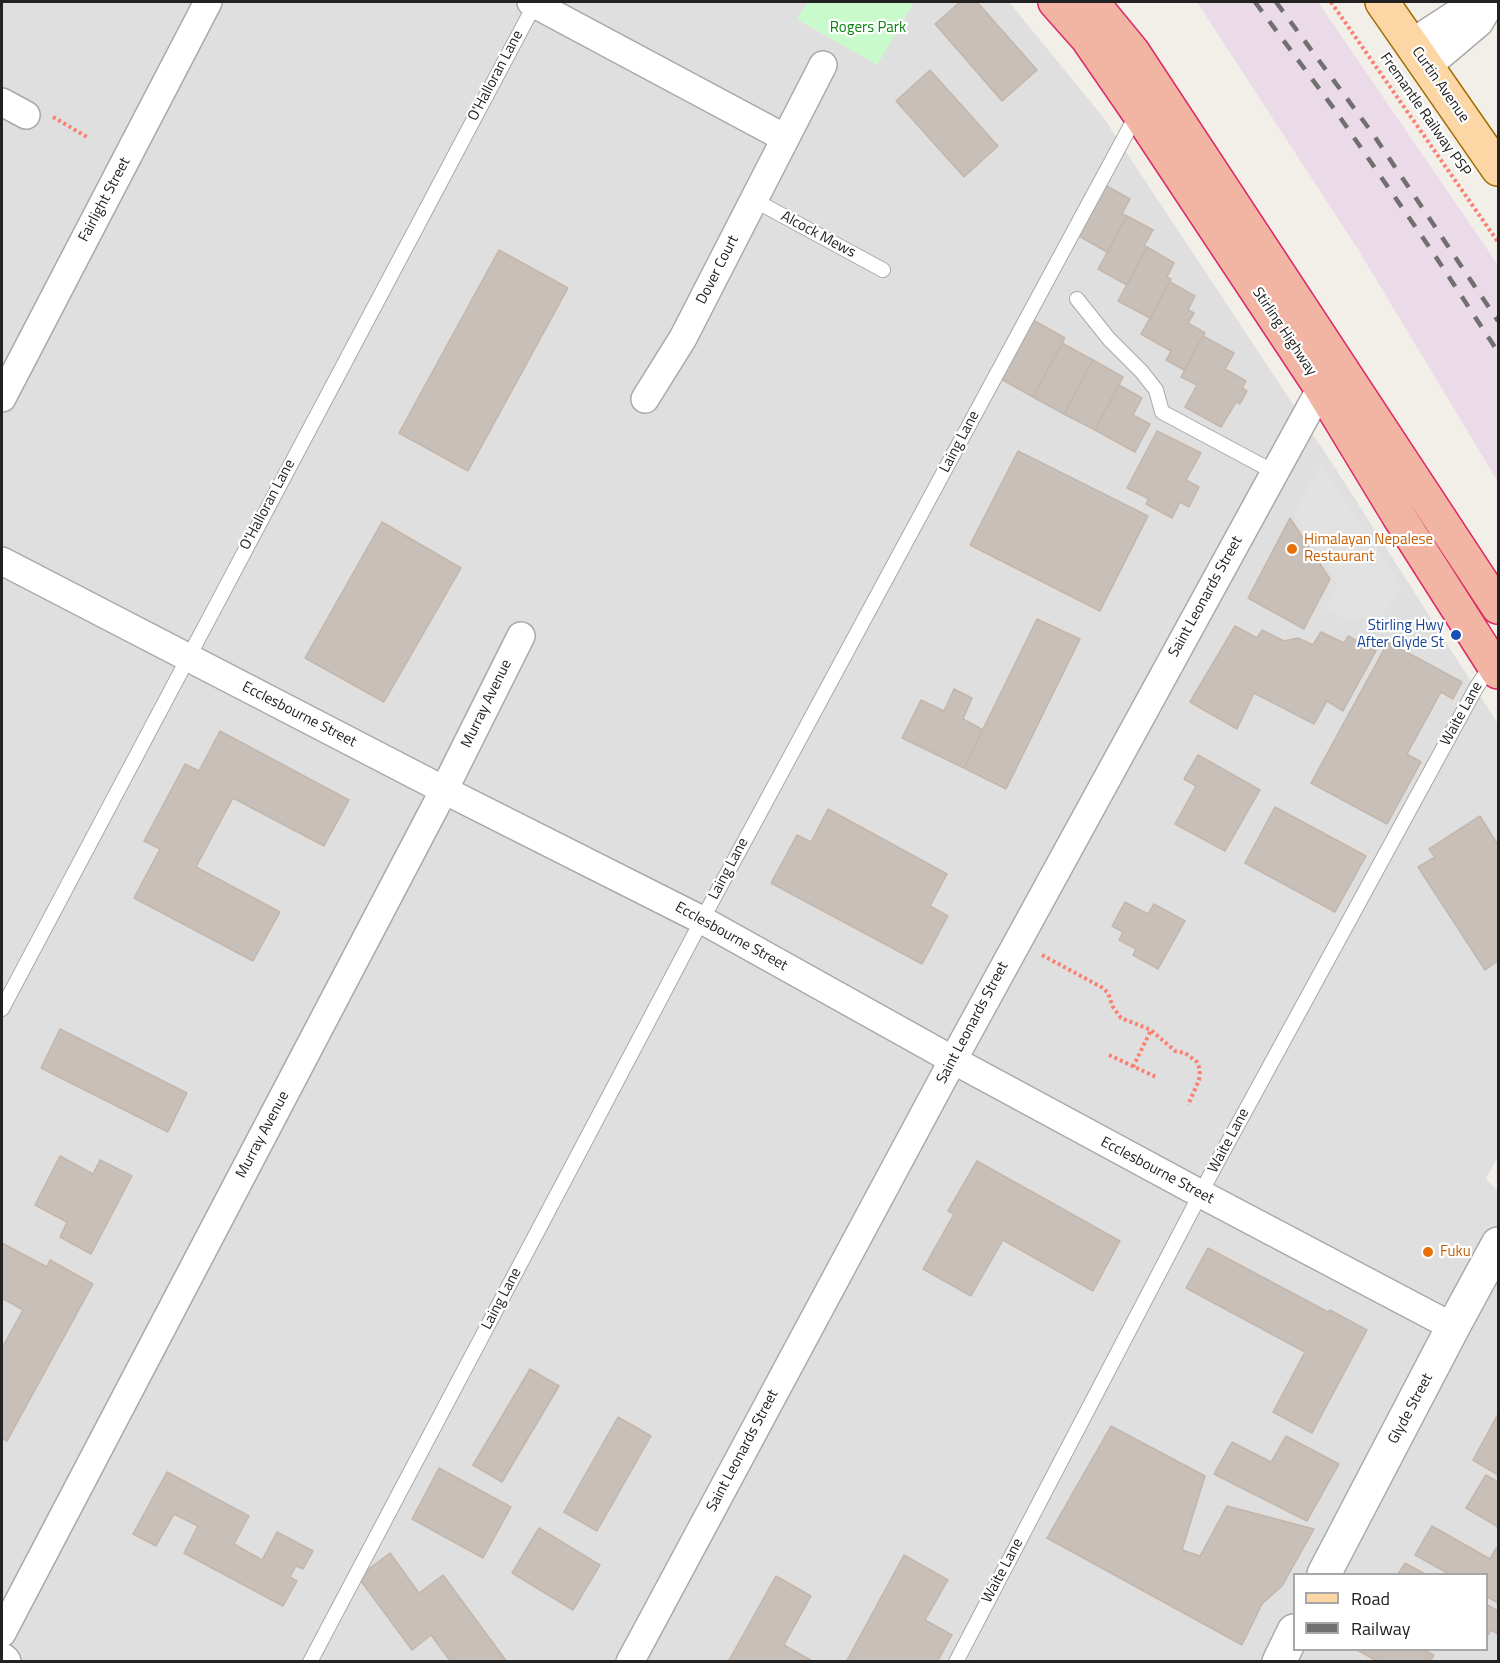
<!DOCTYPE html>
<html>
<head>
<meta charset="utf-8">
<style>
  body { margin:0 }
  #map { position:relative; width:1500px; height:1663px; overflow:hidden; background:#f2efe9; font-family:"Titillium Web",sans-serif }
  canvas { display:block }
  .frame { position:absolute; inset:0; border:3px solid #222; pointer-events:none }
  .legend { position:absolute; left:1293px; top:1573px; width:195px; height:78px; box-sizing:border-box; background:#fff; border:2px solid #a7a7a7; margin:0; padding:8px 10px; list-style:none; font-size:18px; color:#222 }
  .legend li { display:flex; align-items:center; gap:12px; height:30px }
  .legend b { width:30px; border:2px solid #a7a7a7 }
</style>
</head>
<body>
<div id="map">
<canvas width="1500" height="1663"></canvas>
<div class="frame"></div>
<ul class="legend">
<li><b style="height:8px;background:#fcd6a4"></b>Road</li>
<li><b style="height:8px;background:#707070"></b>Railway</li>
</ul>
</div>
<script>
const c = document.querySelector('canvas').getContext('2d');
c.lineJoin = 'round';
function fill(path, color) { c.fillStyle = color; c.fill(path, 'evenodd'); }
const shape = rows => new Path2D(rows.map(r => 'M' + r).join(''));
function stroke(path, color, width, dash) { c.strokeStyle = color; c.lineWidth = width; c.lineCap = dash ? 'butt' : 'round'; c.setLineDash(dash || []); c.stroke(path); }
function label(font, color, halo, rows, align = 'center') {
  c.font = font + ' "Titillium Web",sans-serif'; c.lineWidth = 4.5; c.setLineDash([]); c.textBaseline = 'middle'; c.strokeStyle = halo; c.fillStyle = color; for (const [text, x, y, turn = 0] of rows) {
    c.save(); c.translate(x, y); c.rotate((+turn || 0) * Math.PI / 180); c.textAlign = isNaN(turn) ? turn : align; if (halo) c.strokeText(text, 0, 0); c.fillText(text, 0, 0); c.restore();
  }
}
fill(shape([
  [2,2,808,2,798,20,877,64,914,2,1009,2,1103,117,1343,480,1498,724,1498,1156,1486,1179,1498,1191,1498,1661,2,1662],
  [1294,1574,1486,1574,1486,1650,1294,1650]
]), '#e0dfdf');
fill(shape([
  [1197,2,1318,2,1498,265,1498,482,1359,251]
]), '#ebdbe8');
fill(shape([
  [808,2,914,2,877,65,797,19]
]), '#c8facc');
fill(shape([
  [1321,464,1402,587,1381,617,1345,620,1325,609,1338,582,1294,515]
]), '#e2e2e2');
const building = shape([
  [960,2,977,2,1037,70,1002,101,935,24,960,2],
  [930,70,998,146,964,177,896,101,930,70],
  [1105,185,1130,199,1122,214,1127,216,1107,252,1077,235,1105,185],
  [1127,216,1153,230,1144,246,1147,247,1127,285,1098,269,1127,216],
  [1147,247,1174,263,1167,277,1171,279,1170,282,1150,318,1118,301,1147,247],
  [499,250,568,288,468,471,399,433,499,250],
  [1170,282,1195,296,1188,310,1194,313,1188,323,1205,333,1184,370,1166,360,1171,351,1141,334,1170,282],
  [1033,320,1065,338,1033,397,1001,379,1033,320],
  [1203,336,1234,353,1225,369,1246,381,1242,388,1247,391,1240,404,1236,402,1221,427,1185,407,1197,385,1181,377,1203,336],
  [1062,343,1093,360,1064,414,1033,397,1062,343],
  [1093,360,1123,377,1095,430,1064,414,1093,360],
  [1119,385,1142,398,1133,415,1150,424,1135,452,1095,430,1119,385],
  [1157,431,1201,453,1186,480,1199,487,1189,507,1180,502,1172,518,1146,504,1149,499,1127,488,1157,431],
  [1018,451,1148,516,1100,611,970,545,1018,451],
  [1290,518,1330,579,1304,629,1248,598,1290,518],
  [382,522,461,568,384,702,305,658,382,522],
  [1037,619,1080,639,1006,789,964,768,1037,619],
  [1235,626,1257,638,1262,630,1284,641,1298,638,1313,645,1321,632,1344,643,1348,636,1376,651,1343,711,1327,701,1314,724,1254,693,1237,729,1190,702,1235,626],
  [1388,642,1462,682,1453,699,1441,692,1407,754,1421,762,1387,824,1311,783,1388,642],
  [954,689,972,698,963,719,983,730,964,768,902,738,921,700,944,711,954,689],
  [220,731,349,800,324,846,233,798,196,867,280,912,253,961,134,898,160,849,144,841,185,764,199,771,220,731],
  [1198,755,1260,790,1225,851,1175,824,1196,786,1184,779,1198,755],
  [1275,807,1366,856,1335,912,1245,863,1275,807],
  [828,809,947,874,930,906,948,916,922,964,771,883,797,835,811,842,828,809],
  [1480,816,1498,845,1498,961,1485,970,1418,867,1435,857,1429,849,1480,816],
  [1125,902,1148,914,1154,904,1185,921,1158,969,1133,955,1136,949,1119,940,1123,932,1112,926,1125,902],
  [60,1029,187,1093,168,1132,41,1068,60,1029],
  [60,1156,93,1174,100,1160,132,1176,91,1254,60,1237,67,1222,35,1205,60,1156],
  [977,1161,1120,1241,1093,1291,1003,1240,971,1296,923,1269,954,1214,948,1211,977,1161],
  [2,1243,47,1267,50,1260,93,1284,7,1441,2,1438,2,1348,23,1310,2,1298,2,1243],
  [1208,1248,1328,1312,1330,1310,1367,1330,1312,1433,1273,1412,1305,1352,1186,1288,1208,1248],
  [530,1369,559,1386,502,1482,473,1465,530,1369],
  [1498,1414,1498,1475,1473,1460,1498,1414],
  [618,1417,651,1436,597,1531,564,1512,618,1417],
  [1111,1426,1205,1476,1182,1550,1200,1556,1227,1506,1314,1529,1282,1586,1262,1604,1242,1645,1047,1538,1111,1426],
  [1286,1436,1339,1464,1307,1521,1214,1474,1232,1442,1271,1462,1286,1436],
  [439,1468,511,1507,483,1558,412,1519,439,1468],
  [167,1472,249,1516,234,1544,262,1560,277,1532,313,1551,303,1569,296,1566,290,1577,297,1581,283,1606,184,1553,198,1526,174,1514,156,1546,133,1534,167,1472],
  [1486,1475,1498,1482,1498,1527,1466,1508,1486,1475],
  [1432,1526,1490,1559,1496,1548,1498,1549,1498,1603,1486,1596,1486,1574,1449,1574,1415,1555,1432,1526],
  [539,1528,600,1565,573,1610,512,1573,539,1528],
  [390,1553,419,1593,443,1575,507,1662,451,1662,431,1635,412,1650,358,1577,390,1553],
  [904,1555,948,1580,925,1620,952,1635,937,1662,846,1662,904,1555],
  [1405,1563,1425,1574,1398,1574,1405,1563],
  [776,1576,811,1596,784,1645,814,1662,728,1662,776,1576],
  [1486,1604,1498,1611,1498,1634,1491,1630,1486,1638,1486,1604],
  [1357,1650,1423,1650,1434,1655,1430,1662,1379,1662,1357,1650]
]);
fill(building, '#c7bfb8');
stroke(building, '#c4b6ab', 1.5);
const service = shape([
  [754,200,883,270],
  [1077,299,1109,339,1142,372,1156,390,1162,412,1274,472],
  [2,1009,536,2],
  [310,1662,702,920,1137,114],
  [956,1662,1213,1170,1476,688,1492,664]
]);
const minor = shape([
  [531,2,785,138],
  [1411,43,1462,10,1493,2],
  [1428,66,1479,23,1491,3],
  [2,102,26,115],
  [2,398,208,2],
  [645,399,683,338,823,65],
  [2,561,444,790,702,920,953,1060,1201,1194,1453,1327],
  [2,1633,444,790,521,636],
  [630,1662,953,1060,1321,388]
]);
const tertiary = shape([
  [1324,1574,1453,1327,1498,1244],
  [2,1660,4,1662],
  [1279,1662,1294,1631]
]);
const primary = shape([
  [1382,2,1498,169]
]);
const trunk = shape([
  [1055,2,1087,38,1138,112,1321,388,1398,515,1498,672],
  [1092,2,1133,52,1498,607]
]);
stroke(service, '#a9a9a9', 16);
stroke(minor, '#a9a9a9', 30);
stroke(tertiary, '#a9a9a9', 36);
stroke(primary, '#a06b00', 36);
stroke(trunk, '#dc2a67', 36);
stroke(shape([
  [1331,2,1498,242],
  [53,117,87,137],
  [1042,955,1103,988,1108,993,1113,1007,1121,1018,1151,1030,1175,1051,1185,1053,1197,1062,1200,1070,1199,1080,1188,1105],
  [1109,1055,1156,1077],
  [1133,1067,1151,1030]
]), '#fa8072', 4, [3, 3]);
stroke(service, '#fff', 14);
stroke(minor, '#fff', 27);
stroke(tertiary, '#fff', 33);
stroke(primary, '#fcd6a4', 33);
stroke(trunk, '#f2b4a3', 33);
stroke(shape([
  [1255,2,1335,110,1432,251,1498,352],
  [1276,2,1373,134,1498,321]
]), '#707070', 4.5, [12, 12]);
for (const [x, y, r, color] of [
  [1292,549,6,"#e8710a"],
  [1456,635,6,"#1a4fb4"],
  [1428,1252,6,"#e8710a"]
]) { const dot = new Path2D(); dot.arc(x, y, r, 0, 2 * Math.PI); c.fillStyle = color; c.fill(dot); stroke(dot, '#fff', 2); }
label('15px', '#0c8416', '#fff', [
  ["Rogers Park",868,28]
]);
label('15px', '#222', '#fff', [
  ["O'Halloran Lane",496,76,-62],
  ["Curtin Avenue",1440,85,55],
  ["Fremantle Railway PSP",1425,115,55],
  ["Fairlight Street",105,200,-62],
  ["Alcock Mews",818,235,28],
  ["Dover Court",718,270,-63],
  ["Stirling Highway",1284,332,56],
  ["Laing Lane",960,442,-62],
  ["O'Halloran Lane",268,505,-62],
  ["Saint Leonards Street",1206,597,-61],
  ["Murray Avenue",487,704,-64],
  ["Waite Lane",1462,714,-61],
  ["Ecclesbourne Street",299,715,27],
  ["Laing Lane",729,869,-62],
  ["Ecclesbourne Street",731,937,29],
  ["Saint Leonards Street",973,1023,-62],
  ["Murray Avenue",263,1135,-62],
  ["Waite Lane",1229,1141,-62],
  ["Ecclesbourne Street",1157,1171,28],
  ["Laing Lane",502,1299,-62],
  ["Glyde Street",1411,1409,-62],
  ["Saint Leonards Street",743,1451,-62],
  ["Waite Lane",1003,1571,-62]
]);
label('15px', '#c56008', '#fff', [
  ["Himalayan Nepalese",1304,540],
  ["Restaurant",1304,557],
  ["Fuku",1440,1252]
], 'left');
label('15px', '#164399', '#fff', [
  ["Stirling Hwy",1444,626],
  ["After Glyde St",1444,643]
], 'right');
</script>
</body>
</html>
